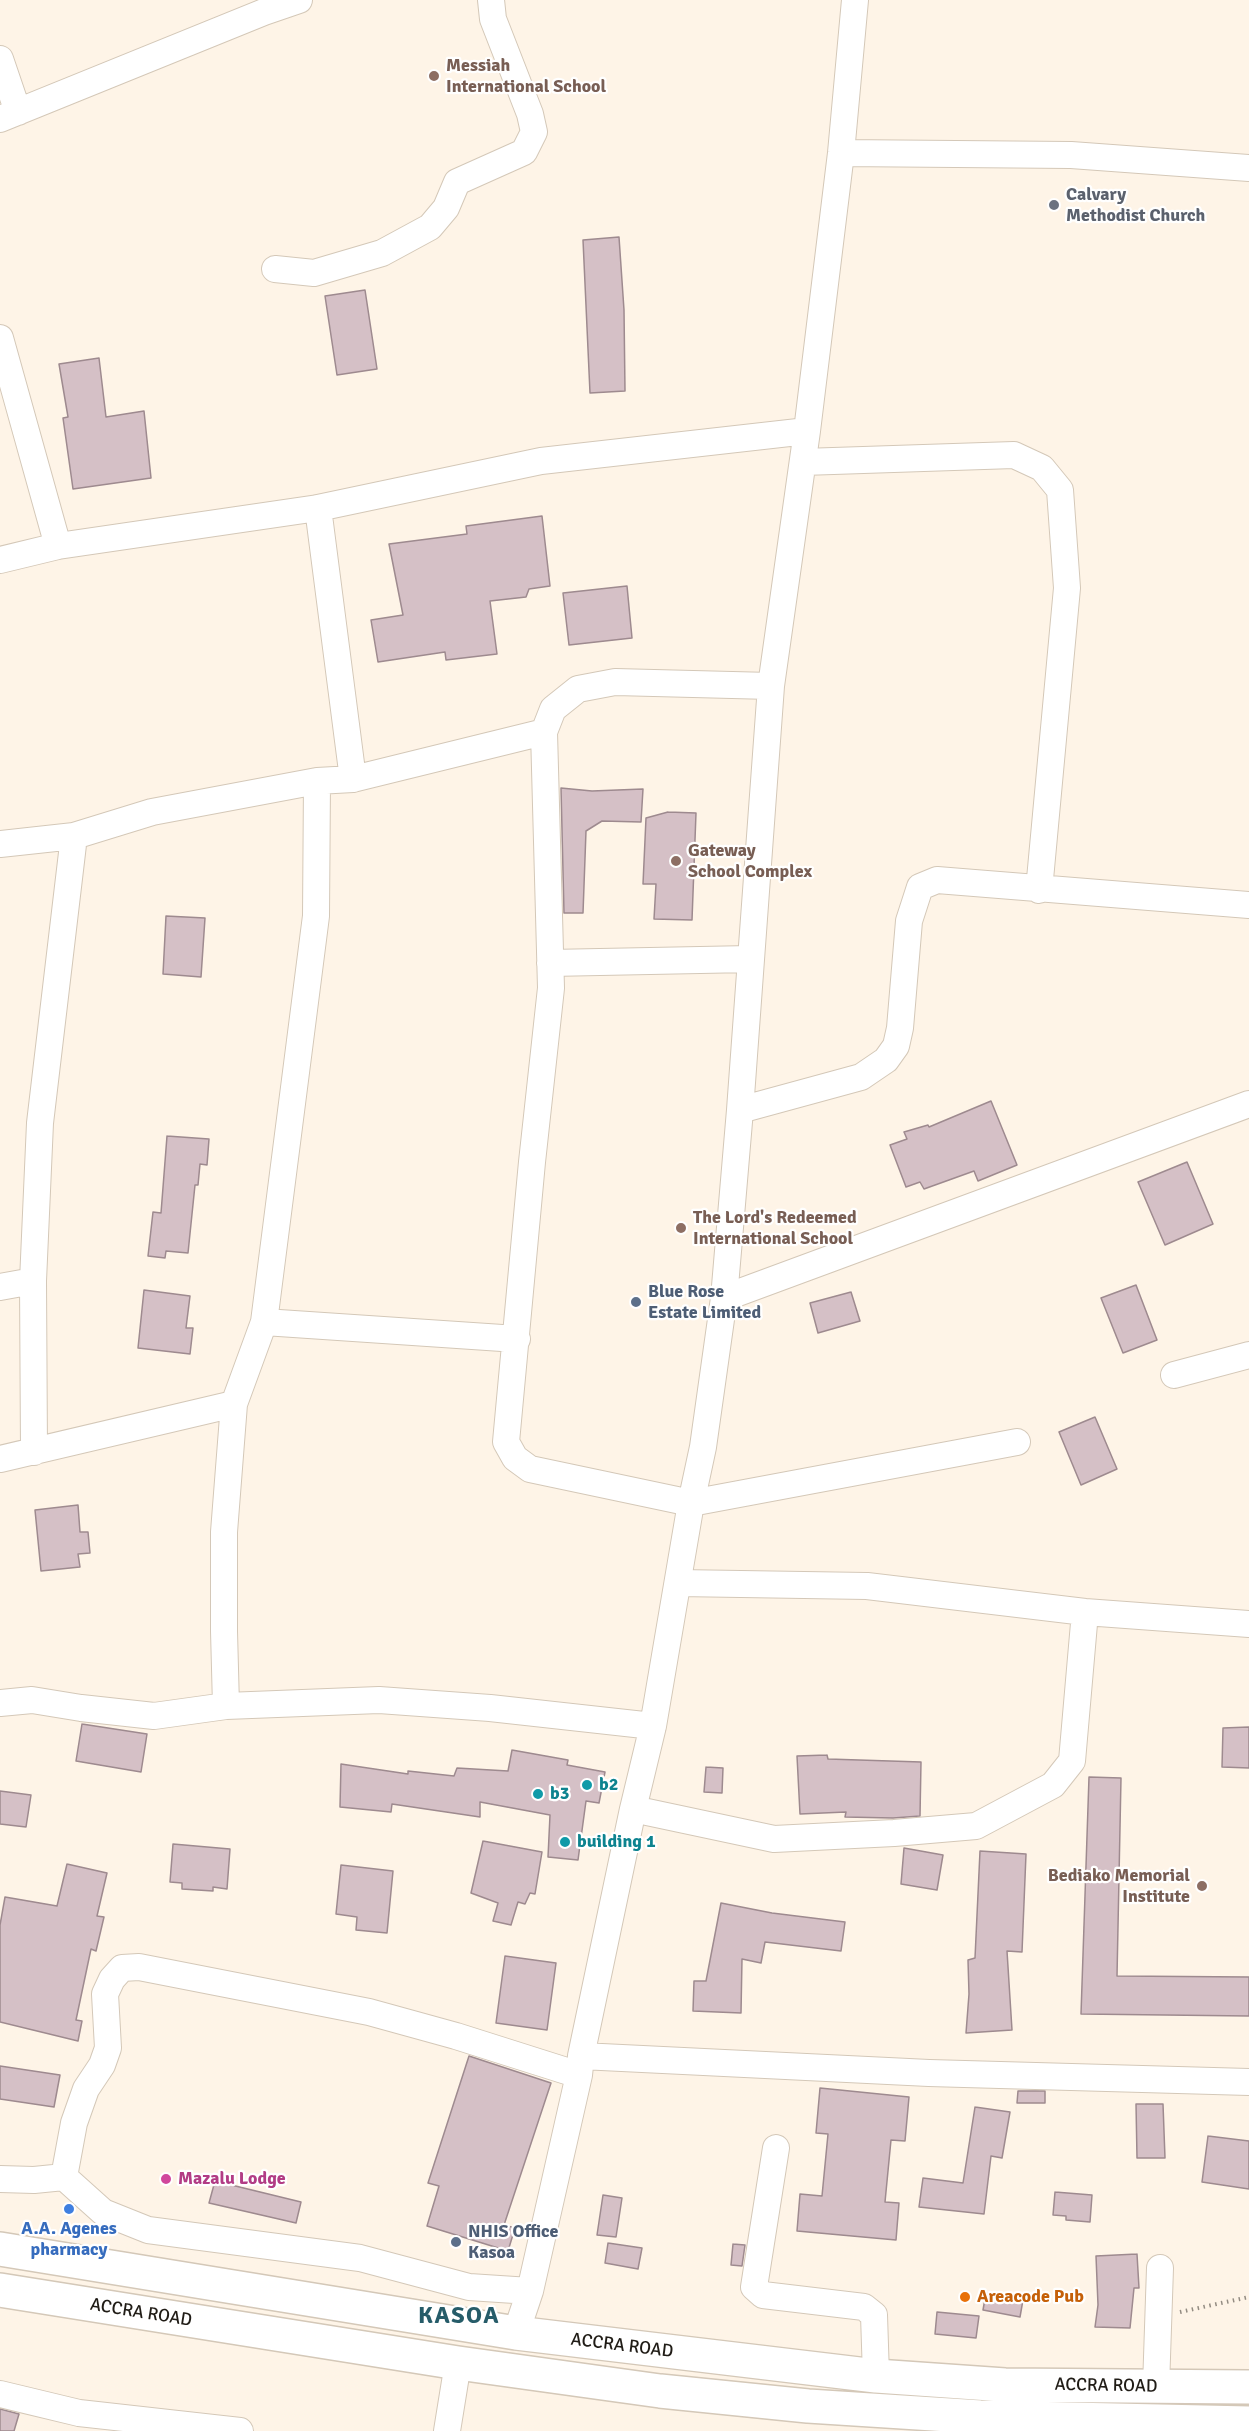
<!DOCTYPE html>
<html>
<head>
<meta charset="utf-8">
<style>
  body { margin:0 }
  canvas { display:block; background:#fef4e7 }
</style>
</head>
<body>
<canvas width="1249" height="2431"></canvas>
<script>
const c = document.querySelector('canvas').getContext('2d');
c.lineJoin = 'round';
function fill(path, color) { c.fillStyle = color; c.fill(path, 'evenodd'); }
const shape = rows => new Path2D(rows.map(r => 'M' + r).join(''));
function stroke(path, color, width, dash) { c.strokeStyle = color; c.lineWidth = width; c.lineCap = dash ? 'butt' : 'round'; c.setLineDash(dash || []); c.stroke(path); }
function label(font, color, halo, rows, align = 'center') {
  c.font = font + ' Signika,sans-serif'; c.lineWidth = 4.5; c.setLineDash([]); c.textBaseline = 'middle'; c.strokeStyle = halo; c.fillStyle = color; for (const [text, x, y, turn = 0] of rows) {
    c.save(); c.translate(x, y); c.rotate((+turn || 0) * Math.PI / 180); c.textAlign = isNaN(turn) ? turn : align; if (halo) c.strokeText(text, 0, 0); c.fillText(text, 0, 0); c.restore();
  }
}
const building = shape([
  [619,237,624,310,625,391,590,393,583,240,619,237],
  [365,290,377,369,337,375,325,296,365,290],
  [99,358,106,417,144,411,151,478,73,489,63,418,68,417,59,364,99,358],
  [542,516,550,586,529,589,526,597,490,601,497,654,446,660,445,652,378,662,371,620,403,615,389,544,467,534,466,526,542,516],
  [627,586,632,638,569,645,563,593,627,586],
  [561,788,592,791,643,789,641,822,602,821,586,831,583,913,564,913,561,788],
  [668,812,696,813,692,920,654,919,656,884,643,884,646,818,668,812],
  [166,916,205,918,201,977,163,974,166,916],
  [991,1101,1017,1165,978,1181,974,1171,924,1189,920,1182,906,1187,890,1145,907,1139,904,1132,928,1125,929,1127,991,1101],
  [167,1136,209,1139,207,1165,200,1164,198,1185,195,1185,188,1253,166,1251,165,1258,148,1256,153,1212,161,1213,167,1136],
  [1187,1162,1213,1224,1165,1245,1138,1182,1187,1162],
  [1136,1285,1157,1340,1123,1353,1101,1298,1136,1285],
  [144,1290,190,1296,186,1328,193,1328,190,1354,138,1348,144,1290],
  [851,1292,860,1321,818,1333,810,1303,851,1292],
  [1095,1417,1117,1469,1081,1485,1059,1432,1095,1417],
  [78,1505,80,1532,88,1532,90,1553,78,1554,80,1567,41,1571,35,1510,78,1505],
  [82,1724,147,1734,141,1772,76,1761,82,1724],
  [1249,1727,1249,1768,1222,1767,1223,1728,1249,1727],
  [512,1750,568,1760,567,1765,605,1772,599,1803,586,1801,578,1860,548,1857,550,1815,480,1802,480,1817,392,1804,391,1812,340,1807,341,1764,408,1774,408,1771,454,1776,457,1768,508,1771,512,1750],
  [827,1755,828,1759,921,1762,920,1816,893,1818,845,1817,846,1812,800,1814,797,1756,827,1755],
  [706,1767,723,1768,722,1793,704,1792,706,1767],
  [1089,1777,1121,1778,1117,1976,1249,1977,1249,2016,1081,2014,1089,1777],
  [0,1791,31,1795,26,1827,0,1824,0,1791],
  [483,1841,542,1852,535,1894,530,1893,525,1904,518,1902,511,1925,493,1921,498,1903,471,1893,483,1841],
  [173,1844,230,1849,227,1889,213,1887,213,1891,182,1889,182,1883,170,1882,173,1844],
  [904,1848,943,1855,937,1890,901,1884,904,1848],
  [980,1851,1026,1854,1022,1952,1007,1951,1012,2030,966,2033,969,1994,968,1960,975,1958,980,1851],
  [67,1864,107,1873,97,1916,104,1917,96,1951,91,1949,76,2020,82,2021,78,2041,0,2022,0,1925,5,1897,57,1906,67,1864],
  [341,1865,393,1871,387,1933,356,1930,357,1917,336,1914,341,1865],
  [721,1903,772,1913,845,1922,841,1951,765,1942,761,1963,742,1959,741,2013,693,2011,694,1981,706,1981,721,1903],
  [505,1956,556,1963,547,2030,496,2023,505,1956],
  [469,2056,551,2083,504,2225,515,2228,508,2251,427,2226,439,2186,428,2183,469,2056],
  [0,2066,60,2075,54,2107,0,2099,0,2066],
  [820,2088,909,2097,905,2141,891,2140,885,2202,899,2203,896,2240,797,2231,800,2194,822,2196,828,2134,816,2133,820,2088],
  [1018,2091,1045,2091,1045,2103,1017,2103,1018,2091],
  [1136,2104,1163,2104,1165,2158,1137,2158,1136,2104],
  [975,2107,1010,2112,1002,2158,991,2156,984,2214,919,2207,923,2178,963,2183,975,2107],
  [1208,2136,1249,2141,1249,2189,1202,2182,1208,2136],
  [215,2181,301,2202,296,2223,209,2203,215,2181],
  [1055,2192,1092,2195,1090,2222,1066,2220,1066,2216,1053,2215,1055,2192],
  [603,2195,622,2198,616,2237,597,2235,603,2195],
  [608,2243,642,2248,638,2269,605,2263,608,2243],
  [733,2244,745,2245,742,2266,731,2265,733,2244],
  [1137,2254,1139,2288,1134,2288,1130,2328,1095,2327,1098,2305,1096,2256,1137,2254],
  [986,2293,1023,2300,1020,2317,983,2310,986,2293],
  [937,2312,979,2316,976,2338,935,2334,937,2312],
  [0,2409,19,2414,14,2431,0,2431,0,2409]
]);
fill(building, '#d5c0c6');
stroke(building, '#9e8a8f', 1.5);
const minor = shape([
  [0,59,18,112],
  [0,119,264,12,299,0],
  [841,153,1071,155,1249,168],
  [275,269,314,273,382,253,430,227,446,208,457,182,524,152,534,132,530,114,493,19,491,0],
  [0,338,58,546],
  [803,462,1014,455,1042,468,1060,490,1067,588,1039,890],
  [318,508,353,779],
  [0,560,58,546,318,508,541,461,807,431],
  [544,732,551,988,532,1162,506,1442,515,1458,530,1469,691,1503,1017,1442],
  [0,844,74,836,152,812,317,781,353,779,544,732,553,709,578,689,615,682,771,686],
  [550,963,750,959],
  [740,1110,861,1077,886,1060,896,1046,900,1028,909,921,920,887,937,880,1249,905],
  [0,1287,33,1281],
  [724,1298,1249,1104],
  [264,1322,517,1339],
  [1174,1375,1249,1355],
  [34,1452,33,1281,40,1123,74,836],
  [0,1459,234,1404],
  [678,1583,867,1586,1085,1612,1249,1624],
  [0,1703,32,1700,81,1708,154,1716,226,1706,379,1700,490,1708,653,1726],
  [226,1706,224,1631,224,1532,234,1404,264,1322,316,916,317,781],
  [633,1809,774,1839,894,1833,976,1826,1053,1785,1072,1761,1085,1612],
  [581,2056,929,2073,1249,2082],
  [776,2148,754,2287,763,2295,864,2307,874,2315,876,2376],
  [64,2177,74,2123,86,2089,102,2065,108,2048,105,1994,112,1979,122,1968,139,1967,369,2012,456,2036,579,2075],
  [0,2179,34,2180,64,2177,103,2212,148,2230,360,2258,469,2287,530,2291],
  [516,2333,530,2291,579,2075,581,2056,633,1809,653,1726,691,1503,703,1447,724,1298,740,1110,771,686,807,431,841,153,855,0],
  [1156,2387,1160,2268],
  [0,2394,79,2413,240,2431],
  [447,2431,458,2363]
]);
const highway = shape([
  [0,2249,516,2333,876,2376,1005,2385,1249,2387],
  [0,2290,458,2363,660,2391,808,2406,980,2417,1249,2423]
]);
stroke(minor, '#d4c8b8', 28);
stroke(highway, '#d4c8b8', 36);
stroke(shape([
  [1180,2312,1249,2297]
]), '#938c82', 4, [1.5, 4.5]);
stroke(minor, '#fff', 26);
stroke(highway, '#fff', 33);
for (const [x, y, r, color] of [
  [434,76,6,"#8d6e63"],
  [1054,205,6,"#6b7280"],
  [676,861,6,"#8d6e63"],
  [681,1228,6,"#8d6e63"],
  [636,1302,6,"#5c6f8a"],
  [587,1785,6,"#0f9aa8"],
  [538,1794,6,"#0f9aa8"],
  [565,1842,6,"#0f9aa8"],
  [1202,1886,6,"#8d6e63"],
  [166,2179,6,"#d1479c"],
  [69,2209,6,"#3f7fe0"],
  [456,2242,6,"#5c6f8a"],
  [965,2297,6,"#e8710a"]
]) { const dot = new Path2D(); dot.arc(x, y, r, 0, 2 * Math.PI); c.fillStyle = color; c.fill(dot); stroke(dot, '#fff', 2); }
label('bold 18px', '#785e54', '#fff', [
  ["Messiah",446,66],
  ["International School",446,87],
  ["Gateway",688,851],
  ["School Complex",688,872],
  ["The Lord's Redeemed",693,1218],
  ["International School",693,1239],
  ["Bediako Memorial",1190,1876,"right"],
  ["Institute",1190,1897,"right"]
], 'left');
label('bold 18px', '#5b616d', '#fff', [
  ["Calvary",1066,195],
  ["Methodist Church",1066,216]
], 'left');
label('bold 18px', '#4e5e75', '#fff', [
  ["Blue Rose",648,1292],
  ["Estate Limited",648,1313],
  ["NHIS Office",468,2232],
  ["Kasoa",468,2253]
], 'left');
label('bold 18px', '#0d838f', '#fff', [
  ["b2",599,1785],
  ["b3",550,1794],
  ["building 1",577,1842]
], 'left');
label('bold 18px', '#b23c85', '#fff', [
  ["Mazalu Lodge",178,2179]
], 'left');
label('bold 18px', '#366cbe', '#fff', [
  ["A.A. Agenes",69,2229],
  ["pharmacy",69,2250]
]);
label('bold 18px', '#c56008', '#fff', [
  ["Areacode Pub",977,2297]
], 'left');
label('18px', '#201c16', '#fff', [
  ["ACCRA ROAD",141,2313,9],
  ["ACCRA ROAD",622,2346,7],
  ["ACCRA ROAD",1106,2386,1]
]);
c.letterSpacing = '1.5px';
label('bold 24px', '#265c69', '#fff', [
  ["KASOA",459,2317]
]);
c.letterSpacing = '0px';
</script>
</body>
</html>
